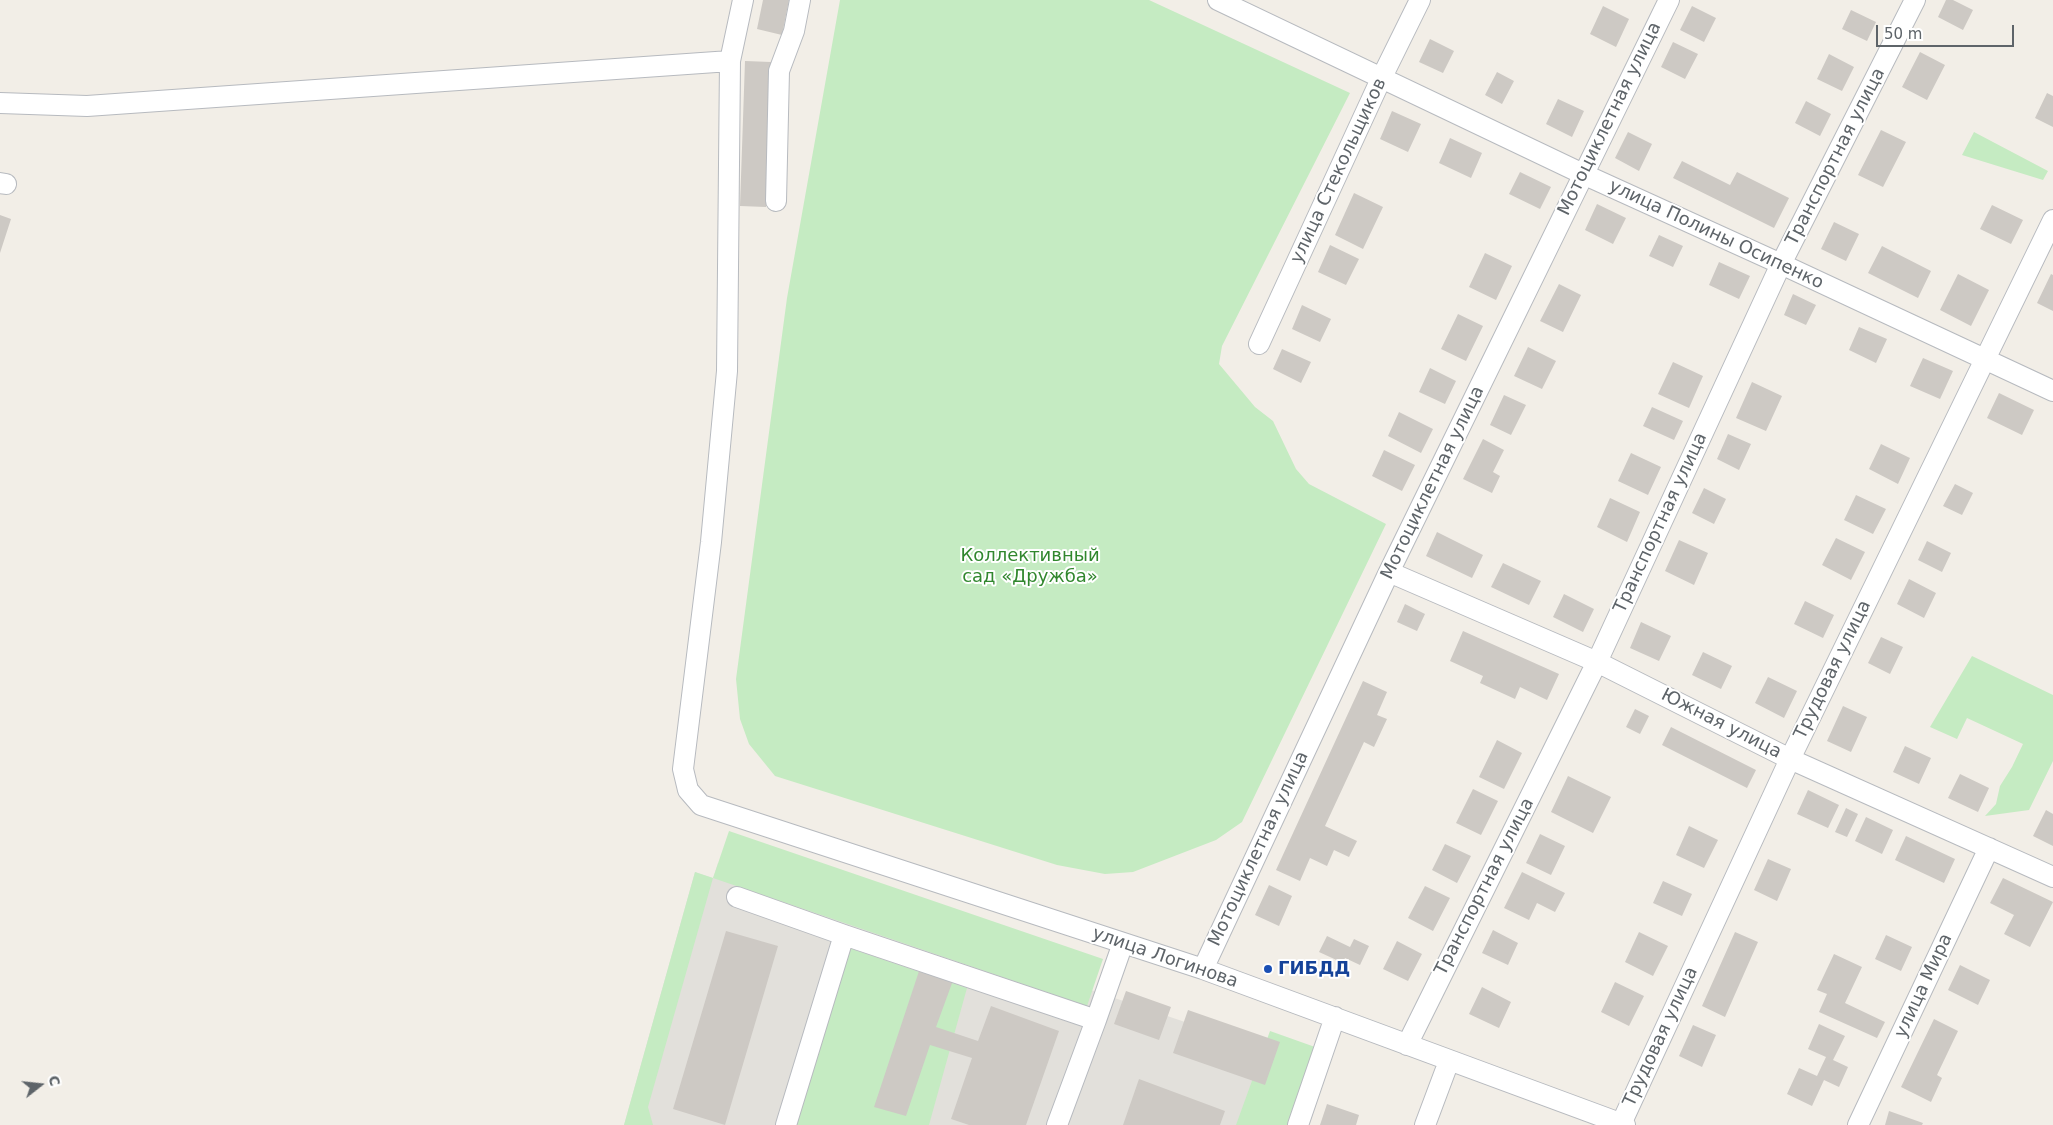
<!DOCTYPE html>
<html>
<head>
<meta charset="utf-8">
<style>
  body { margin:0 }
  #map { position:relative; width:2053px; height:1125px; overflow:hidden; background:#f2eee7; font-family:"DejaVu Sans",sans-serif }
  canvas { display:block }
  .north { position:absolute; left:15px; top:1060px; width:50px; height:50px; -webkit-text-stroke:4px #fff; paint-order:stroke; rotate:74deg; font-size:14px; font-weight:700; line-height:20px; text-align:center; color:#5e6469 }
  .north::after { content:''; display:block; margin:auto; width:18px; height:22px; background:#5e6469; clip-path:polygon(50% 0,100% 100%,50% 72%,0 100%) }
  .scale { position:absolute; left:1876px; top:25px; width:138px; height:22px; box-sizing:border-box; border:2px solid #5e6469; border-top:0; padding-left:6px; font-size:15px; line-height:18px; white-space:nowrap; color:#5e6469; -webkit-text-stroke:4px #fff; paint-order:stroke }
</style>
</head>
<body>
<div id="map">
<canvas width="2053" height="1125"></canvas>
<div class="north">С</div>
<div class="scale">50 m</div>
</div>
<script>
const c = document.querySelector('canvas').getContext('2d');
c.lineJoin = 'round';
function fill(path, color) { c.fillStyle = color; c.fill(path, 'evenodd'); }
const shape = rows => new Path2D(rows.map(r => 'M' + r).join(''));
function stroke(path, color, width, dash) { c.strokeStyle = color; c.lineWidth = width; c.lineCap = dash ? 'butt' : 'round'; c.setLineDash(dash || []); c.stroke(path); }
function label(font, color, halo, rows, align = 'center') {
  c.font = font + ' "DejaVu Sans",sans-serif'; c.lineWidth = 4; c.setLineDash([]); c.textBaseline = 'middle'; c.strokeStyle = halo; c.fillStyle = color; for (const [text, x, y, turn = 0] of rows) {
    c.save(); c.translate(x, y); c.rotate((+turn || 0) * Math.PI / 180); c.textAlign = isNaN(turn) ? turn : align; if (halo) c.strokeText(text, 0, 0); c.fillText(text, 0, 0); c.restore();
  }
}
fill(shape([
  [718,863,1276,1053,1251,1125,624,1125,695,872,713,878]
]), '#e2e0db');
fill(shape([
  [840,0,1149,0,1350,93,1222,346,1219,364,1255,407,1273,421,1296,469,1309,484,1386,524,1242,822,1216,840,1133,872,1105,874,1057,865,775,776,749,744,740,719,736,679,787,298],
  [1974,132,2048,171,2043,180,1962,155],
  [1972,656,2053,695,2053,761,2029,810,1985,816,1996,804,2000,786,2012,767,2023,744,1967,718,1957,739,1930,727],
  [729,831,1103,959,1087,1006,713,878,648,1107,653,1125,624,1125,695,872,713,878],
  [846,947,967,988,929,1125,795,1125],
  [1270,1031,1315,1047,1288,1125,1236,1125]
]), '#c5ebc2');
fill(shape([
  [763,0,789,0,782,35,757,29],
  [1946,0,1953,0,1973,10,1963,30,1938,17],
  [1603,6,1629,19,1616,47,1590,34],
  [1692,6,1716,18,1704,42,1680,30],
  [1851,10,1876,22,1867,41,1842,29],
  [1430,39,1454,51,1443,73,1419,62],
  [1673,42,1698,54,1685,79,1661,67],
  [1920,52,1945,65,1927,100,1902,87],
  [1829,54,1854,67,1842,91,1817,79],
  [745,61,771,62,766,207,740,206],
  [1497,72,1514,81,1502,104,1485,95],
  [2047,93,2053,96,2053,127,2035,118],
  [1558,99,1584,111,1572,137,1546,124],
  [1806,101,1831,114,1820,136,1795,123],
  [1392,111,1421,124,1408,152,1380,139],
  [1881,130,1906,142,1883,187,1858,175],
  [1628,132,1652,144,1639,171,1615,158],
  [1450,138,1482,153,1471,178,1439,163],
  [1682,161,1730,185,1737,172,1789,198,1774,228,1673,178],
  [1520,172,1551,187,1540,209,1509,194],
  [1354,193,1383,207,1363,249,1335,235],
  [1597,204,1626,218,1613,244,1585,230],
  [1992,205,2023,220,2011,244,1980,229],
  [0,215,11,219,0,253],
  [1834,222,1859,234,1846,261,1821,249],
  [1659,235,1683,246,1673,267,1649,256],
  [1330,245,1359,259,1346,285,1318,272],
  [1882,246,1931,271,1918,298,1868,273],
  [1485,253,1512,266,1496,300,1469,287],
  [1719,262,1750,276,1739,299,1709,285],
  [1958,274,1989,290,1971,326,1940,310],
  [2051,274,2053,275,2053,311,2037,303],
  [1559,284,1581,295,1563,332,1540,321],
  [1793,294,1816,305,1806,325,1784,315],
  [1302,305,1331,319,1320,342,1292,329],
  [1458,314,1483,326,1466,361,1441,349],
  [1859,327,1887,339,1876,363,1849,350],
  [1528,347,1556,361,1542,389,1514,376],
  [1282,349,1311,362,1301,383,1273,369],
  [1923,358,1953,371,1940,399,1910,386],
  [1673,362,1703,376,1689,408,1658,394],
  [1430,368,1456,381,1445,404,1419,392],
  [1752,382,1782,396,1766,431,1736,418],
  [1999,393,2034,410,2022,435,1987,418],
  [1504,395,1526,405,1511,435,1490,425],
  [1652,407,1683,421,1674,440,1643,426],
  [1399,412,1433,429,1421,453,1388,436],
  [1728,434,1751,444,1739,470,1717,459],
  [1483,439,1504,450,1493,472,1500,476,1492,493,1463,479],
  [1881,444,1910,458,1898,484,1869,469],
  [1384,450,1415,465,1402,491,1372,476],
  [1631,453,1661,467,1648,495,1618,481],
  [1955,484,1973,493,1962,515,1943,506],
  [1704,488,1726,499,1714,524,1692,513],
  [1856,495,1886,509,1873,534,1844,520],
  [1610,498,1640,512,1627,542,1597,527],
  [1437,532,1483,555,1472,578,1426,556],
  [1836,538,1865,552,1851,580,1822,565],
  [1679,540,1708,553,1694,585,1665,571],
  [1927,541,1951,553,1942,572,1918,560],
  [1503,563,1541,581,1529,605,1491,587],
  [1909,579,1936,593,1924,618,1897,604],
  [1564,594,1594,609,1583,632,1553,617],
  [1805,601,1834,615,1823,638,1794,624],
  [1405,604,1425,614,1417,631,1397,622],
  [1641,622,1671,636,1659,661,1630,648],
  [1463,631,1559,674,1547,700,1520,687,1515,699,1480,683,1483,676,1450,661],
  [1881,637,1903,647,1890,674,1868,663],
  [1703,652,1732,666,1721,689,1692,675],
  [1768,677,1797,691,1784,718,1755,703],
  [1363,681,1387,692,1377,715,1387,719,1374,747,1364,742,1325,826,1357,841,1349,857,1334,850,1327,866,1310,858,1300,881,1276,870],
  [1843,706,1867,717,1851,752,1827,741],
  [1635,709,1649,716,1640,734,1626,727],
  [1671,727,1756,770,1747,788,1662,745],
  [1497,740,1522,753,1504,789,1479,777],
  [1905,746,1931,758,1919,784,1893,772],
  [1960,774,1989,788,1978,812,1948,798],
  [1568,776,1611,797,1593,833,1551,812],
  [1473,789,1498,801,1481,835,1456,823],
  [1808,790,1839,805,1828,828,1797,814],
  [1846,808,1858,814,1847,837,1835,832],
  [2046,810,2053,814,2053,846,2033,836],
  [1866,817,1893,830,1882,854,1855,841],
  [1689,826,1718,840,1704,868,1676,855],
  [1540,834,1565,846,1551,875,1526,863],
  [1906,836,1955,859,1944,883,1895,860],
  [1445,844,1471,856,1457,883,1432,870],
  [1768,859,1791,869,1777,901,1754,890],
  [1522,872,1565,893,1555,912,1537,903,1529,920,1504,908],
  [2003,878,2053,902,2030,947,2004,934,2014,915,1990,903],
  [1663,881,1692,894,1682,916,1653,903],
  [1269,885,1292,896,1279,926,1255,915],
  [1425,886,1450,898,1433,931,1408,918],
  [1493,930,1518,943,1508,965,1482,953],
  [726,931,778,946,725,1125,673,1109],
  [1639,932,1668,946,1653,976,1625,962],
  [1735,932,1758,942,1725,1017,1702,1006],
  [1886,935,1912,947,1901,971,1875,959],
  [1327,936,1350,947,1354,939,1369,946,1360,965,1345,958,1343,963,1319,952],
  [1397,941,1422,954,1408,981,1383,969],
  [1834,954,1862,967,1845,1003,1885,1022,1877,1038,1819,1012,1827,994,1817,990],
  [922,962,955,975,936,1027,978,1041,991,1006,1059,1031,1026,1125,969,1125,951,1119,972,1058,930,1045,906,1116,874,1107],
  [1960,965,1990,980,1978,1005,1948,990],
  [1615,982,1644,996,1629,1026,1601,1012],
  [1482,987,1511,1002,1499,1028,1469,1014],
  [1126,991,1171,1007,1159,1040,1114,1024],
  [1188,1010,1280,1042,1265,1085,1173,1053],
  [1934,1019,1958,1031,1937,1075,1942,1078,1931,1102,1901,1087],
  [1819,1024,1845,1036,1833,1060,1848,1067,1839,1087,1824,1080,1812,1106,1787,1094,1799,1068,1817,1076,1826,1057,1808,1049],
  [1693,1025,1716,1035,1702,1067,1679,1056],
  [1139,1079,1225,1111,1220,1125,1123,1125],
  [1327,1104,1359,1115,1356,1125,1320,1125],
  [1889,1111,1923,1123,1922,1125,1885,1125]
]), '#cdc9c4');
const minor = shape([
  [743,0,730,61,727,371,711,542,683,769,688,790,701,805,1203,969,1625,1125],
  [1218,0,1583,174,1781,264,2053,391],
  [0,103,87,106,730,61],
  [0,183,6,184],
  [776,201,779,71,794,31,800,0],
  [1259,344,1381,79,1420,0],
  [1389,572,1597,662,1790,759,2053,877],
  [737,897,844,935,1096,1020,1123,943],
  [1203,969,1389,572,1669,0],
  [1407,1045,1597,662,1781,264,1915,0],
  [1621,1124,1790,759,2053,220],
  [786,1125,844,935],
  [1057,1125,1096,1020],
  [1298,1125,1335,1017],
  [1425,1125,1449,1061],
  [1858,1125,1989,848]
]);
stroke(minor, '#b7babf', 22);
stroke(minor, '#fff', 20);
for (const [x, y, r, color] of [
  [1268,969,5,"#1a4fb4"]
]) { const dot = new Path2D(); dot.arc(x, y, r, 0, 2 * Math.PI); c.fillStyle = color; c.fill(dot); stroke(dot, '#fff', 2); }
label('18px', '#5e6469', '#fff', [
  ["Мотоциклетная улица",1610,119,-64],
  ["Транспортная улица",1836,157,-63],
  ["улица Стекольщиков",1339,171,-65],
  ["улица Полины Осипенко",1716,235,25],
  ["Мотоциклетная улица",1433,483,-64],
  ["Транспортная улица",1661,523,-65],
  ["Трудовая улица",1833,670,-64],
  ["Южная улица",1721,724,27],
  ["Мотоциклетная улица",1259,849,-65],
  ["Транспортная улица",1485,887,-63],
  ["улица Логинова",1165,958,19],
  ["улица Мира",1924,986,-65],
  ["Трудовая улица",1661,1037,-65]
]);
label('18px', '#31872e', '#fff', [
  ["Коллективный",1030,556],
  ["сад «Дружба»",1030,577]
]);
label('bold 18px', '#164399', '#fff', [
  ["ГИБДД",1278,969]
], 'left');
</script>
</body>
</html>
